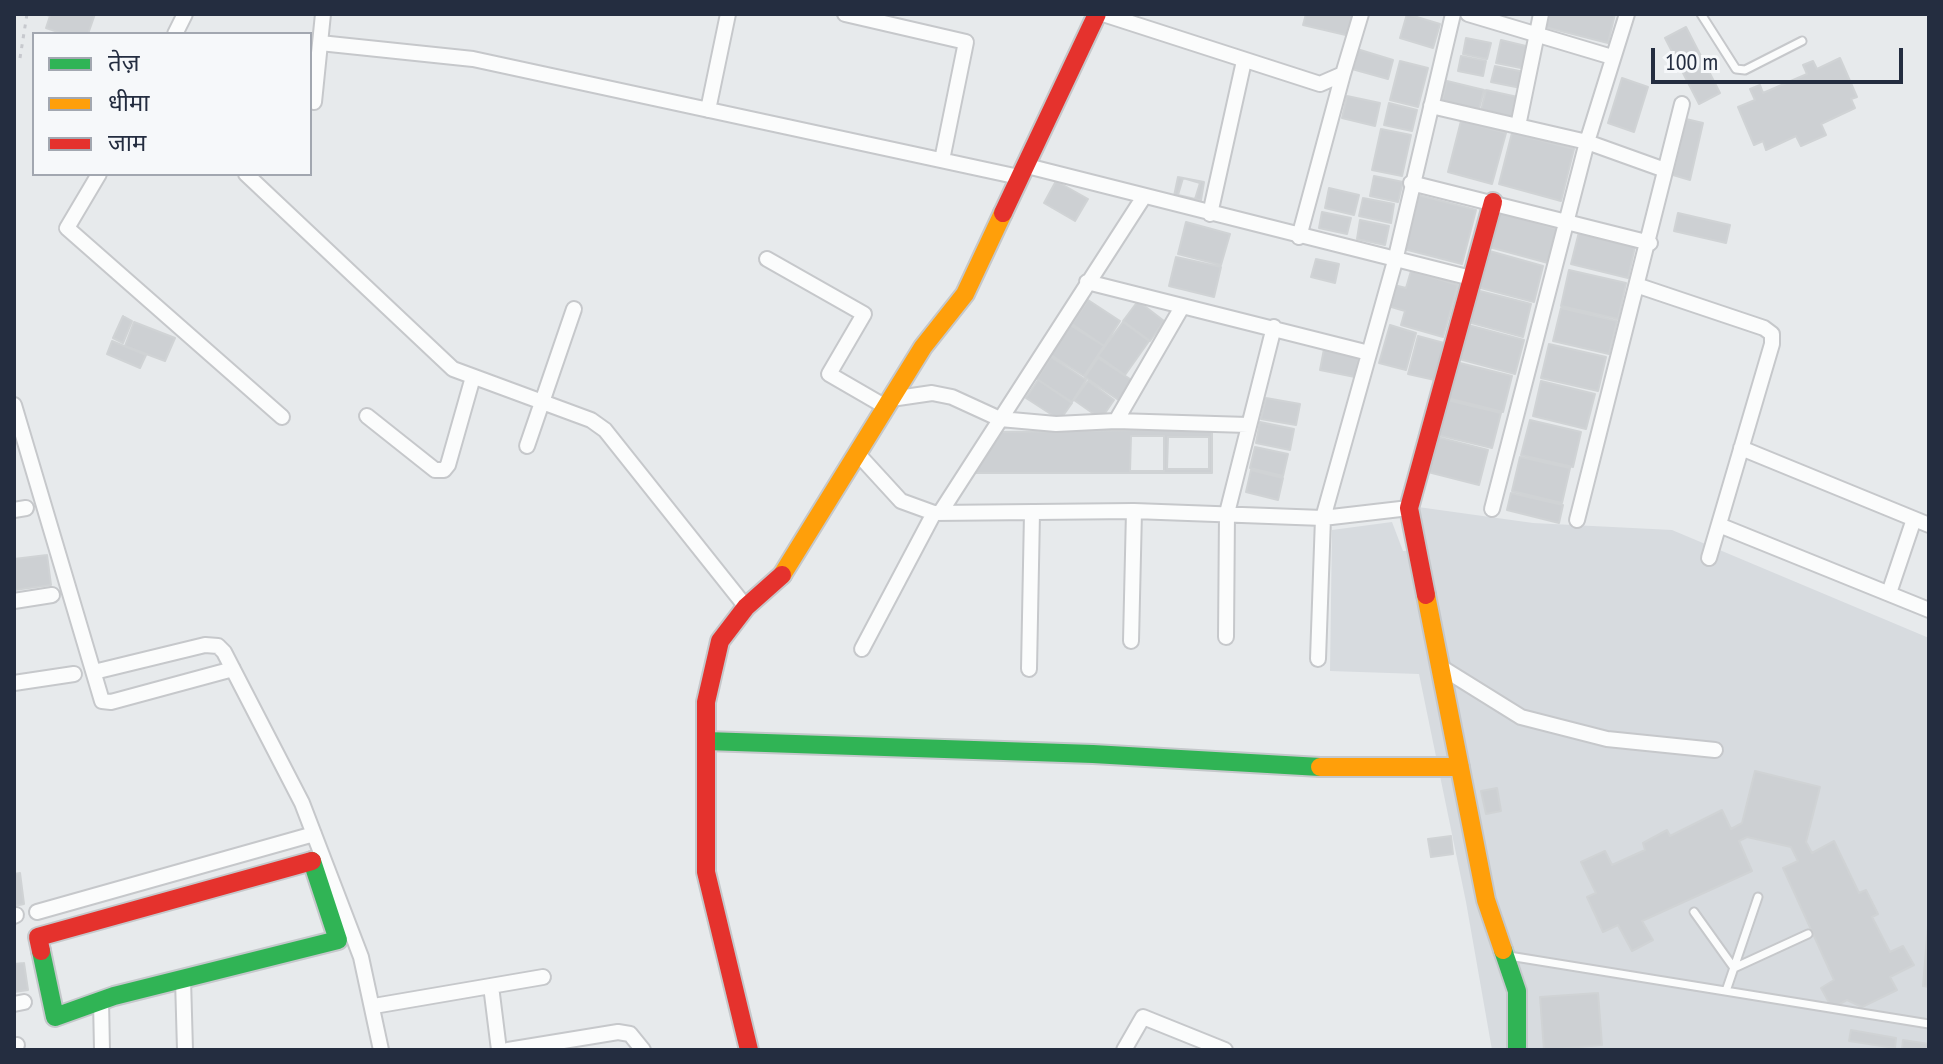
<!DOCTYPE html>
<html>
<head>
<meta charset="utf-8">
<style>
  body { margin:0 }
  #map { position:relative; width:1943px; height:1064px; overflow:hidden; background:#e7eaec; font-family:"PT Sans Narrow","Noto Sans Devanagari",sans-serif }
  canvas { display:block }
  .frame { position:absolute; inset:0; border:16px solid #242d40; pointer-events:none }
  .legend { position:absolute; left:32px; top:32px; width:280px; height:144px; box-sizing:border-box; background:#f6f8fa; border:2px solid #a2a7b0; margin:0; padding:10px 14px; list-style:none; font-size:24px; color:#242d40 }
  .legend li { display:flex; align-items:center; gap:16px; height:40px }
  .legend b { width:40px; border:2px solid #a2a7b0 }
  .scale { position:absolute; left:1651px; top:48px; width:252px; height:36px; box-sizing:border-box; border:4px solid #242d40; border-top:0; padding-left:10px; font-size:24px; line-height:28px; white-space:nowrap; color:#242d40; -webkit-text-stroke:6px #f6f8fa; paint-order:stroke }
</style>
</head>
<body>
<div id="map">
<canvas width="1943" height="1064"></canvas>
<div class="frame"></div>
<ul class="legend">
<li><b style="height:10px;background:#30b455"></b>तेज़</li>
<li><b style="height:10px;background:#ff9f0a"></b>धीमा</li>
<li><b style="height:10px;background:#e5322d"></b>जाम</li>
</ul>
<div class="scale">100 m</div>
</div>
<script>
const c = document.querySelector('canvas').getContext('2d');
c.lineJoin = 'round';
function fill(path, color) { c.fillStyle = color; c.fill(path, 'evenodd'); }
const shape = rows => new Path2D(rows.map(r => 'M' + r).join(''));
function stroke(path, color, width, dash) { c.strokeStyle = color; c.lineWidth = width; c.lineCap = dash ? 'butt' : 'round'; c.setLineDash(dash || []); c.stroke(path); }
fill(shape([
  [1418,507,1533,523,1672,530,1929,638,1929,1050,1492,1050,1466,902,1419,674,1330,671,1332,530,1392,522,1403,551,1421,550]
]), '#d7dbdf');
const building = shape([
  [44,14,95,14,88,34,64,34,46,28,50,16,44,14],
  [1306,14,1356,14,1350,36,1303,25,1306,14],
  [1407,14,1440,24,1433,48,1400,38,1407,14],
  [1544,14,1615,14,1608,43,1541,26,1544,14],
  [1686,27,1720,93,1699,104,1665,38,1686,27],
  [1466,38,1491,43,1487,59,1463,54,1466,38],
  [1501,40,1530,47,1526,69,1496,63,1501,40],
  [1357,49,1393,60,1388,79,1352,69,1357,49],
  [1461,56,1486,61,1483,76,1458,71,1461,56],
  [1840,58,1857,97,1851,99,1855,108,1821,124,1826,135,1801,146,1796,136,1766,150,1763,141,1754,145,1738,107,1755,100,1750,89,1760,85,1763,93,1807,74,1803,65,1813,61,1817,69,1840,58],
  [1400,61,1428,68,1418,107,1390,100,1400,61],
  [1495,66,1524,72,1521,88,1491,82,1495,66],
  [1622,78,1648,87,1634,132,1608,123,1622,78],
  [1447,81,1484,90,1479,109,1442,101,1447,81],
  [1486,90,1522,98,1517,119,1481,111,1486,90],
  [1347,96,1380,103,1375,126,1342,118,1347,96],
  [1389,103,1417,110,1412,131,1384,125,1389,103],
  [1686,119,1703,123,1690,180,1673,175,1686,119],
  [1461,121,1506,133,1492,184,1448,172,1461,121],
  [1381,129,1411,135,1402,176,1372,170,1381,129],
  [1512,133,1574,149,1561,201,1499,184,1512,133],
  [1374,176,1403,182,1398,202,1370,196,1374,176],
  [1178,177,1204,182,1201,200,1174,196,1178,177],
  [1183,178,1200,183,1195,199,1178,195,1183,178],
  [1056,181,1088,199,1075,221,1044,203,1056,181],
  [1329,188,1359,195,1354,215,1325,208,1329,188],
  [1414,194,1476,210,1462,264,1400,248,1414,194],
  [1363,198,1394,204,1391,223,1359,216,1363,198],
  [1322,212,1351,218,1347,234,1319,228,1322,212],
  [1499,212,1557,229,1548,263,1489,247,1499,212],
  [1678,213,1730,225,1726,243,1674,231,1678,213],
  [1360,220,1389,226,1385,245,1357,239,1360,220],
  [1186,222,1230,234,1221,265,1178,254,1186,222],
  [1580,228,1636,242,1628,278,1571,264,1580,228],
  [1486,250,1543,266,1534,302,1477,287,1486,250],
  [1176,257,1221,267,1214,297,1169,286,1176,257],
  [1316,259,1339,264,1335,283,1311,277,1316,259],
  [1569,270,1626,283,1618,319,1561,306,1569,270],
  [1411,271,1458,285,1443,337,1401,325,1405,311,1388,306,1394,285,1406,288,1411,271],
  [1476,290,1531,304,1523,337,1468,322,1476,290],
  [1088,300,1120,321,1104,346,1072,324,1088,300],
  [1138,301,1164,321,1150,341,1123,321,1138,301],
  [1561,308,1617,321,1609,354,1553,341,1561,308],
  [123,316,132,321,123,343,113,338,123,316],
  [134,322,175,338,165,361,125,346,134,322],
  [1123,322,1149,341,1125,375,1098,356,1123,322],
  [1070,325,1104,346,1084,376,1051,355,1070,325],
  [1390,325,1416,333,1406,370,1379,363,1390,325],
  [1468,325,1524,340,1515,374,1459,359,1468,325],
  [1418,336,1444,343,1435,380,1408,374,1418,336],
  [112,341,146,355,140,368,107,354,112,341],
  [1549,344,1606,357,1598,391,1541,378,1549,344],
  [1324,349,1359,356,1355,377,1320,370,1324,349],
  [1051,357,1086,380,1072,402,1037,379,1051,357],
  [1098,358,1133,381,1120,401,1085,377,1098,358],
  [1456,362,1512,376,1503,412,1447,398,1456,362],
  [1038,380,1072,403,1060,420,1026,398,1038,380],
  [1088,381,1114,400,1101,419,1074,400,1088,381],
  [1541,381,1595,394,1586,429,1533,416,1541,381],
  [1266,398,1300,404,1296,425,1261,419,1266,398],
  [1447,400,1501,413,1492,448,1438,435,1447,400],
  [1530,420,1581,432,1573,467,1521,455,1530,420],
  [1260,422,1294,429,1290,450,1256,443,1260,422],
  [1212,429,1212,473,975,473,1002,432,1212,429],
  [1131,436,1164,436,1164,471,1130,471,1131,436],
  [1168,437,1209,437,1209,469,1167,469,1168,437],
  [1437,437,1488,450,1479,485,1428,472,1437,437],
  [1255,447,1288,454,1283,476,1250,468,1255,447],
  [1520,457,1570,468,1562,503,1512,491,1520,457],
  [1251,470,1283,478,1278,500,1246,492,1251,470],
  [1511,493,1563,505,1559,523,1507,510,1511,493],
  [47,555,51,585,14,590,14,559,47,555],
  [1755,771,1820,787,1806,842,1812,853,1834,841,1859,893,1866,890,1878,914,1872,917,1890,952,1903,946,1914,965,1890,977,1897,990,1862,1007,1847,1000,1832,1008,1821,988,1834,980,1783,868,1798,861,1791,847,1747,837,1739,841,1752,871,1642,921,1653,940,1632,951,1618,925,1603,932,1587,897,1596,893,1581,862,1605,851,1612,865,1645,850,1643,843,1667,830,1670,836,1722,810,1731,829,1742,823,1755,771],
  [1497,788,1501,811,1486,814,1481,791,1497,788],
  [1451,836,1453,854,1431,857,1428,839,1451,836],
  [20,873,24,904,14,906,14,874,20,873],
  [1929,913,1929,987,1923,986,1929,913],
  [24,963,28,990,14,992,14,964,24,963],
  [1598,993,1602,1045,1544,1050,1540,997,1598,993],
  [1851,1030,1896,1038,1895,1048,1849,1041,1851,1030],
  [1903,1040,1929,1044,1929,1050,1902,1049,1903,1040]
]);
fill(building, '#cdd0d3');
stroke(building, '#d0d3d5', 2);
const lane = shape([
  [1701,14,1736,69,1745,70,1802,41],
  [1694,912,1734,968,1808,934],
  [1509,956,1929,1024],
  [1726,991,1758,897]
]);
const street = shape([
  [845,14,966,42,942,160],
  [1103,14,1320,84,1343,74,1361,14],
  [1468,14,1612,57],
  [175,34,185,14],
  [320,43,473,59,1019,177],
  [314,102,323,14],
  [1431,106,1587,142,1665,170],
  [708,110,728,14],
  [1518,126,1541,14],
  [1027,166,1471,278],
  [99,174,67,228,282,417],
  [246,174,453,369,591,420,605,430,746,607],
  [1411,183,1650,243],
  [1210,214,1244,61],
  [1299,237,1343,74],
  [767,259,864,314,829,374,886,407],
  [1087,282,1369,353],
  [1639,286,1764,328,1772,334,1772,344,1709,558],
  [891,399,932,393,952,397,1000,419,1056,424,1116,421,1248,425],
  [14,405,102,701,111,702,233,669],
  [367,416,435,470,444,470,448,465,473,377],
  [1116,421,1182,307],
  [527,446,574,309],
  [1741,448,1929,525],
  [857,453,901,501,934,513,1134,511,1323,518,1409,508],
  [1492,509,1587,142,1627,14],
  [14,510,26,508],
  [940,513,1143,198],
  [1577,520,1682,104],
  [1719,525,1929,610],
  [1889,593,1914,519],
  [14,601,52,595],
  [1226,637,1227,513,1274,327],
  [1131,641,1134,511],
  [862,649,934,513],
  [1318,659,1323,518,1395,261,1453,14],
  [1439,666,1521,717,1607,739,1715,750],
  [1029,669,1032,513],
  [94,672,205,645,218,646,224,652,302,803,361,957,381,1050],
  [14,683,74,674],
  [37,912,314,834],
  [14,916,16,915],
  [183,979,185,1050],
  [491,986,499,1050],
  [101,1000,102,1050],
  [14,1004,24,1002],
  [374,1006,543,977],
  [14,1046,17,1045],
  [508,1050,618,1032,630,1034,643,1050],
  [1124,1050,1143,1017,1225,1050]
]);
const fast = shape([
  [706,741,1093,754,1320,767],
  [1503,950,1517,991,1517,1050],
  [41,951,55,1017,114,996,338,940,312,861]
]);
const slow = shape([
  [782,575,923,347,965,294,1003,213],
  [1426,595,1486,900,1503,950],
  [1320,767,1460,767]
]);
const jam = shape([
  [1003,213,1097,14],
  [1426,595,1409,508,1493,202],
  [41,951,38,937,312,861],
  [749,1050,706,872,706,702,720,641,746,607,782,575]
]);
stroke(lane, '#c6c8cb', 11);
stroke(street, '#c6c8cb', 18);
stroke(fast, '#c5c8cb', 22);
stroke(slow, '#c5c8cb', 22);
stroke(jam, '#c5c8cb', 22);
stroke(shape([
  [20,58,27,14]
]), '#c7c9ce', 3, [4, 6]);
stroke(lane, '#fbfcfc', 7);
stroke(street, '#fbfcfc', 14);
stroke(fast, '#30b455', 18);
stroke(slow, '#ff9f0a', 18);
stroke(jam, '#e5322d', 18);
</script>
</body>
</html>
